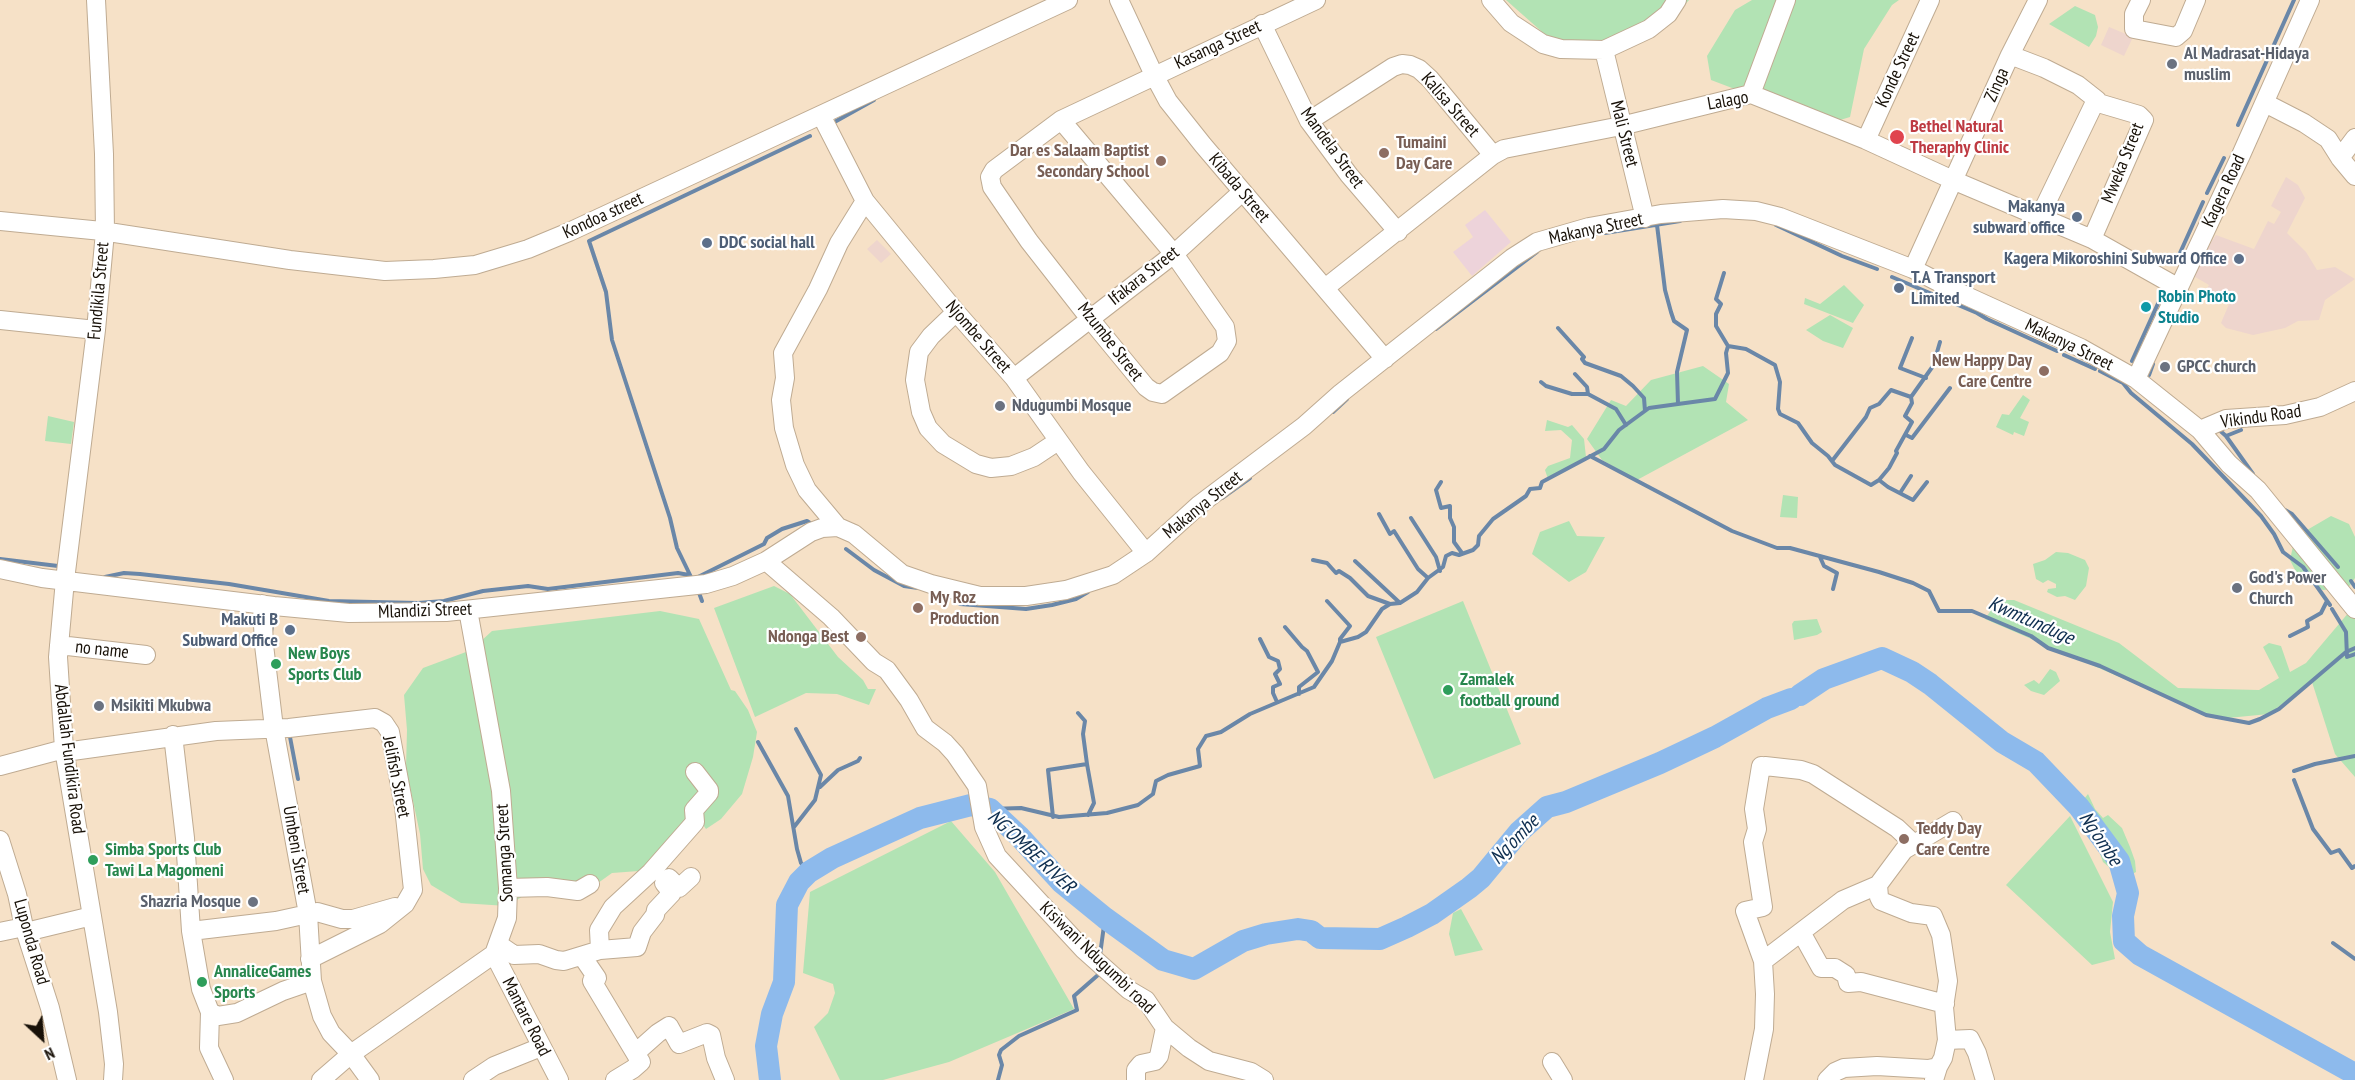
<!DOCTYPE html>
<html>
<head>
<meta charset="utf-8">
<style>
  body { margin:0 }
  #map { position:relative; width:2355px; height:1080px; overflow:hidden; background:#f6e1c7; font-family:"PT Sans Narrow",sans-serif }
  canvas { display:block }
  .north { position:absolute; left:12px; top:1008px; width:60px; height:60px; -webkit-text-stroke:4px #fff; paint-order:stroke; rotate:154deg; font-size:16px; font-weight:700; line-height:24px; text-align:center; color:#181108 }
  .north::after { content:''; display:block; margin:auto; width:21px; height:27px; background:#181108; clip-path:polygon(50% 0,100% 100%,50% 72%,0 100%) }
</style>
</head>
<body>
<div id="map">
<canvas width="2355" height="1080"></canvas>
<div class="north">N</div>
</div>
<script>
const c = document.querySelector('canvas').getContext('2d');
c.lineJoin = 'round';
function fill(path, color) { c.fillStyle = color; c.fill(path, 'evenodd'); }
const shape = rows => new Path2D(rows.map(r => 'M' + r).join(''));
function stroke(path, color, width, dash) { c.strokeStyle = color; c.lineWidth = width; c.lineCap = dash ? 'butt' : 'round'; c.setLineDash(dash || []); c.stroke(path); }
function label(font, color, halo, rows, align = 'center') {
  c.font = font + ' "PT Sans Narrow",sans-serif'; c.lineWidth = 4.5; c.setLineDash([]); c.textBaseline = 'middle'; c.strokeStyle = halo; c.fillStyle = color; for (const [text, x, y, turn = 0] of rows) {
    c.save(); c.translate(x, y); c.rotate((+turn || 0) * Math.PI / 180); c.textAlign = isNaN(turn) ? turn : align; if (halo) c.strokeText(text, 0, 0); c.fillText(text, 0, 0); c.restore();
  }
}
fill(shape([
  [1485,210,1511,242,1472,276,1453,252,1473,237,1465,225]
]), '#edd3da');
fill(shape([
  [2109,27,2133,37,2124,56,2101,45],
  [2286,177,2298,185,2305,198,2287,233,2306,252,2317,270,2335,267,2355,279,2325,300,2319,320,2298,321,2285,328,2253,335,2226,328,2221,323,2232,297,2217,292,2211,304,2201,298,2209,285,2190,274,2216,235,2254,249,2268,221,2274,224,2281,212,2271,206],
  [877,240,891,254,881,263,867,249]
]), '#eed5cd');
fill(shape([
  [1506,0,1689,0,1667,25,1581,49,1549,38],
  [1752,0,1899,0,1892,5,1864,49,1850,117,1827,124,1711,80,1707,56,1735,10],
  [2075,6,2095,15,2098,27,2096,36,2089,47,2049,24],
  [1844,285,1864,305,1853,323,1804,304,1805,298,1820,304],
  [1830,315,1853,328,1843,348,1823,341,1806,330],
  [1703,366,1729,384,1726,402,1748,420,1637,480,1602,460,1587,439,1611,400,1626,406,1651,380],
  [2023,395,2030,400,2020,418,2029,422,2024,436,2014,432,2013,435,1996,427,2002,414,2009,415],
  [48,416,74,422,71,444,45,441],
  [1547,420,1568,427,1572,425,1584,439,1586,457,1548,479,1545,470,1548,466,1570,458,1572,440,1561,430,1545,431],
  [1783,495,1798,497,1797,518,1780,517],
  [2331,516,2349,524,2355,537,2355,578,2348,588,2323,590,2297,574,2290,560,2295,537],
  [1569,521,1577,536,1605,537,1586,572,1569,582,1532,554,1540,532],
  [2056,552,2068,553,2085,560,2089,568,2086,586,2075,600,2065,596,2057,597,2047,592,2048,589,2056,588,2056,584,2048,580,2043,583,2036,579,2033,564,2045,560],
  [774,586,790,594,838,657,863,680,868,689,876,689,869,705,837,694,806,693,755,717,714,608],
  [1998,600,2014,600,2119,643,2178,688,2259,690,2279,678,2263,647,2269,643,2281,646,2290,672,2306,663,2355,605,2355,777,2335,754,2312,682,2269,714,2217,719,1985,619],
  [1463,601,1521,744,1434,779,1376,637],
  [660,611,699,619,731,690,735,691,748,710,757,732,753,757,742,794,721,819,706,829,697,816,652,870,612,873,591,888,525,895,507,906,461,903,431,885,423,869,420,834,406,768,407,730,404,695,423,668,466,652,482,653,480,642,492,631],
  [1817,619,1822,632,1817,635,1794,640,1792,624,1794,621],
  [2050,669,2056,672,2060,681,2044,695,2031,691,2024,685,2034,680,2039,684],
  [2088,794,2095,809,2103,818,2108,815,2122,828,2130,847,2135,861,2136,872,2123,879,2103,862,2097,845,2102,842,2075,810],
  [2070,816,2113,902,2110,932,2115,959,2092,965,2006,885],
  [951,821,995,872,1074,1009,949,1062,883,1080,840,1080,814,1027,828,1013,835,993,833,984,803,973,810,892],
  [1461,909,1483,950,1455,956,1449,934,1453,913]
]), '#b2e3b4');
stroke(shape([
  [831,124,874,100],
  [2238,125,2294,0],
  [2207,193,2224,158],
  [1776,225,1842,256,1877,269],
  [1605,233,1680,221],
  [2175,264,2203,202],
  [1724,273,1716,299,1721,304,1716,314,1716,326,1728,346],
  [1892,277,1977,313,1987,319,2057,351],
  [1558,328,1584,357,1582,359,1585,363,1621,376,1633,386,1644,398,1645,411],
  [1436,329,1537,252],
  [1912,338,1900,368,1926,378],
  [2064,355,2095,369],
  [2132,361,2165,288],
  [2100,371,2123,383,2131,393,2192,444,2261,516,2274,534,2283,552,2303,567,2330,605],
  [1575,374,1587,387,1588,394,1616,409,1626,425],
  [2149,375,2153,364],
  [1541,382,1546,386,1572,394,1588,394],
  [1678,404,1715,399,1728,373,1726,353,1728,346,1746,349,1775,365,1780,382,1778,409,1780,414,1798,423,1812,443,1828,456,1835,465,1871,485,1879,480,1889,468,1897,453,1896,451,1912,422,1905,416,1912,403,1911,397],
  [1333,412,1347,399],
  [2217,428,2226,436,2253,474],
  [1906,435,1912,438,1950,388],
  [2226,436,2241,430],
  [1590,456,1732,531,1777,548,1790,548,1879,572,1913,583,1929,591,1939,611,1972,611,2031,636,2048,648,2100,666,2206,715,2249,723,2260,719,2279,709,2346,652,2355,648],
  [1832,461,1866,417,1870,408,1879,404,1891,390,1911,397,1933,366,1940,342],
  [1879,480,1888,487,1913,500,1927,482],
  [1441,482,1436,490,1441,508,1450,506,1450,518,1454,527,1454,542,1462,553],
  [1900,493,1911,476],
  [1222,498,1250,478],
  [2285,510,2292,514,2338,567],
  [1379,514,1390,534,1394,531,1418,569,1428,578],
  [1411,518,1436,557,1440,571],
  [846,549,874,570,904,586,918,588],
  [1820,557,1824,566,1837,573,1833,589],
  [0,559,58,566],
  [1313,560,1327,563,1336,573,1339,571,1350,578,1368,596,1390,604],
  [1355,561,1400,603],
  [105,577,124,573,140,574,229,584,329,601,418,603,444,601,483,591,528,586,548,589,678,573,689,575],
  [691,577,677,548,670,518,612,340,606,292,589,241,810,136],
  [698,577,764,544,767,538,782,529,807,521,810,523],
  [2351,581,2355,587],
  [698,590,702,601],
  [951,596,960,604,1026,609,1052,605,1076,599,1088,592],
  [1327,601,1350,626,1340,639,1340,642],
  [2332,609,2346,632,2347,657,2355,654],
  [1285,627,1302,647,1307,651,1318,672,1299,687,1299,694],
  [271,632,273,621],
  [2290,636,2308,627,2307,621,2321,613,2327,601],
  [1260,639,1269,657,1278,661,1280,669,1275,674,1280,684,1273,687,1273,693,1277,702],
  [290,737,298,779],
  [758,742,788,796,797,849,801,863,809,872],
  [1087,764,1094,803,1088,815],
  [2294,771,2315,764,2355,756],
  [2294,780,2313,829,2331,853,2339,850,2352,868,2355,866],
  [820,787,838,770,858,761,860,758],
  [990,809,1021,808,1059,817,1107,813,1138,805,1153,794,1156,781,1168,775,1200,766,1198,749,1206,736,1221,732,1250,714,1314,687,1332,661,1340,642,1358,637,1366,632,1382,609,1390,604,1400,603,1417,592,1428,578,1443,567,1446,556,1452,553,1459,555,1473,550,1478,545,1479,536,1493,519,1526,496,1530,489,1540,488,1542,482,1604,449,1619,430,1649,408,1678,404,1677,372,1687,330,1674,321,1671,312,1665,290,1657,225],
  [1053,817,1048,770,1087,764,1083,734,1085,721,1078,713],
  [794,827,815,800,821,775,796,729],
  [2333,943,2355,959],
  [1100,955,1105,918],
  [998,1080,1002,1065,999,1055,1001,1050,1019,1036,1077,1010,1074,996,1098,975,1098,972]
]), '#6a87a8', 4);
stroke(shape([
  [1800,695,1824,679,1882,658,1912,672,1930,684,2002,742,2036,762,2079,807,2119,861,2128,893,2123,916,2124,941,2140,955,2355,1074],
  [770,1080,766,1046,772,1014,784,982,787,905,799,882,809,872,832,858,920,818,971,805,990,809,1019,836,1062,883,1105,918,1163,960,1194,969,1243,941,1266,934,1298,929,1311,931,1320,938,1380,939,1407,927,1432,914,1469,888,1481,878,1519,832,1547,807,1566,802,1660,763,1715,737,1767,708,1791,699]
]), '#8dbaec', 22);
const minor = shape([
  [96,0,104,154,105,232,96,330,65,580,58,657,64,749,108,1012,114,1064,113,1080],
  [1119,0,1154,75,1168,101,1203,145,1385,359],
  [1491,0,1511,23,1543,44,1561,49,1604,50,1649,29,1668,14,1677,0],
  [2141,0,2134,14,2134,29,2176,37,2183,31,2196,0],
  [1262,24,1309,121,1349,175,1398,232],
  [1604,50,1645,218],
  [2010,55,2044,68,2078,85,2097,100,2097,103],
  [1751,94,1786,0],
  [2265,103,2304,123,2328,139,2340,158,2355,176],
  [821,115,865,201,956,312,1014,378,1081,472,1146,553],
  [1061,120,1174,254,1225,327,1227,341,1220,353,1162,394,1153,392,1146,387,1090,319,1029,241,992,187,990,177,994,170,1061,120,1316,0],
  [1309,121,1393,67,1402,64,1410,65,1419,69,1430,79,1493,155],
  [1866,140,1930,0],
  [2340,158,2355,138],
  [865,201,839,243,818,289,783,353,785,378,781,400,784,428,795,465,807,490,838,527,854,534,902,574,931,584,980,596,1026,596,1066,590,1113,575,1146,553,1199,505,1304,426,1341,393,1512,258,1537,242,1589,227,1661,214,1723,209,1756,211,1780,217,1913,269,1960,293,2081,348,2136,379,2200,430,2229,464,2258,490,2355,609],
  [2040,216,2095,102,2139,115,2144,120,2092,239],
  [0,221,102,231,290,260,385,271,434,269,475,265,528,249,569,232,1068,0],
  [1913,269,2010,55,2038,0],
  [1325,288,1493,155,1504,149,1621,126,1751,94,1866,140,1955,181,2092,239,2179,288],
  [956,312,931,336,919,352,915,380,921,412,928,428,943,444,976,464,991,468,1011,466,1034,457,1058,441],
  [0,320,96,330],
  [1014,378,1174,254,1242,192],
  [2136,379,2241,155,2310,0],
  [2200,430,2226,419,2285,415,2320,407,2355,391],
  [766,561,831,617,874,662,887,670,909,700,925,728,945,743,955,754,977,786,984,827,997,856,1083,949,1129,990,1146,1000,1165,1028,1189,1048,1209,1061,1251,1072,1264,1080],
  [0,569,42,578,274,606,349,613,446,612,706,584,733,576,766,561,811,532,822,528,838,527],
  [262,604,264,645,274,728,308,914,312,981,322,1016,331,1033,351,1054,370,1080],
  [59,645,146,655],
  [173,735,185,838,191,931,201,989,210,1012,218,1016,237,1013,283,991,312,981],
  [65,752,216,731,289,728,375,718,384,723,390,732,404,807,413,890,405,904,380,924,310,959],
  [0,766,64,749],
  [1765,766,1801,770,1813,774,1897,828,1914,844],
  [0,840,17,894,24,927,50,1008,67,1080],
  [1878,885,1879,897,1881,901,1911,913,1933,916,1941,935,1948,981,1944,1007,1947,1040,1943,1058,1938,1067,1934,1080],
  [508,888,547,887,578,891,590,884],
  [191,931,276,921,317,912,342,919,353,919,395,907],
  [0,932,24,927],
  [26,932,92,916],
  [1801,932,1821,968,1835,968,1846,975,1848,983,1861,982,1945,1004],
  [498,944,514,955,539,954,556,960,564,961,600,950,637,947,642,932,655,915,656,910,672,893,664,883,669,878,679,888,691,877],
  [600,950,599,930,613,907,651,872,695,822,694,810,709,793,709,790,695,772],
  [494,954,559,1080],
  [582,956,597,978,592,981,637,1056],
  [1763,961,1843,900,1878,885,1904,850,1953,821],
  [210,1012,209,1048,224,1080],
  [1947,1040,1970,1039,1977,1053,1985,1080],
  [1552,1062,1563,1080],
  [321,1080,351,1054,494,954,507,918,508,888,501,791,468,610],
  [473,1080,494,1066,541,1047],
  [615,1080,633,1069,641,1062,637,1056,640,1049,658,1033,669,1026,679,1044,707,1033,711,1035,716,1058,725,1080],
  [1136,1080,1136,1070,1141,1064,1155,1061,1159,1056,1165,1028],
  [1754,1080,1764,1029,1765,994,1763,961,1745,911,1763,907,1753,842,1757,829,1754,809,1761,766],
  [1827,1080,1835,1072,1844,1068,1877,1066,1928,1069,1938,1067]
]);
stroke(minor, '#bfab92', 20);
stroke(minor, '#fff', 18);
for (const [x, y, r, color] of [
  [2172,64,6,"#6b7280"],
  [1897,137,8,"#e0444e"],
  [1384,153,6,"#8d6e63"],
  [1161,161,6,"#8d6e63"],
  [2077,217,6,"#5c6f8a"],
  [707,243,6,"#5c6f8a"],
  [2239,259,6,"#5c6f8a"],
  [1899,288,6,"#5c6f8a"],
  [2146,307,6,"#0f9aa8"],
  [2165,367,6,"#6b7280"],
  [2044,371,6,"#8d6e63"],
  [1000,406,6,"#6b7280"],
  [2237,588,6,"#6b7280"],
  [918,608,6,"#8d6e63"],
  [290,630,6,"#5c6f8a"],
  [861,637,6,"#8d6e63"],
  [276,664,6,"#2e9e5b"],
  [1448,690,6,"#2e9e5b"],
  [99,706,6,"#6b7280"],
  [1904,839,6,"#8d6e63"],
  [93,860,6,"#2e9e5b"],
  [253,902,6,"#6b7280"],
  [202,982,6,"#2e9e5b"]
]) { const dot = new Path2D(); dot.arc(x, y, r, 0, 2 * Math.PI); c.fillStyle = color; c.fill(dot); stroke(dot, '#fff', 2); }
label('18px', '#181108', '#fff', [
  ["Kasanga Street",1218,45,-25],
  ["Konde Street",1898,70,-65],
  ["Zinga",1997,85,-66],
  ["Lalago",1728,101,-10],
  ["Kalisa Street",1450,105,49],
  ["Mali Street",1624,134,76],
  ["Mandela Street",1332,148,54],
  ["Mweka Street",2123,163,-68],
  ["Kibada Street",1239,188,50],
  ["Kagera Road",2224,191,-65],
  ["Kondoa street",603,216,-25],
  ["Makanya Street",1596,229,-12],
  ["Ifakara Street",1144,276,-38],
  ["Fundikila Street",99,291,-85],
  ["Njombe Street",978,337,49],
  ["Mzumbe Street",1110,342,52],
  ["Makanya Street",2069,345,26],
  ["Vikindu Road",2261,417,-8],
  ["Makanya Street",1203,505,-39],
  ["Mlandizi Street",425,611,-2],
  ["no name",102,650,6],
  ["Abdallah Fundikira Road",69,759,83],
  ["Jelifish Street",396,777,79],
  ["Umbeni Street",296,850,80],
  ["Somanga Street",505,853,-93],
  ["Luponda Road",31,942,74],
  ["Kisiwani Ndugumbi road",1097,958,44],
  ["Mantare Road",526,1017,63]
]);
label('bold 18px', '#5b616d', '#fff', [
  ["Al Madrasat-Hidaya",2184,54],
  ["muslim",2184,75],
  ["GPCC church",2177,367],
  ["Ndugumbi Mosque",1012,406],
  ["God's Power",2249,578],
  ["Church",2249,599],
  ["Msikiti Mkubwa",111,706],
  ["Shazria Mosque",241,902,"right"]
], 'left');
label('bold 18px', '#be3a42', '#fff', [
  ["Bethel Natural",1910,127],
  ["Theraphy Clinic",1910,148]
], 'left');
label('bold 18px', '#785e54', '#fff', [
  ["Tumaini",1396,143],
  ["Day Care",1396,164],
  ["Dar es Salaam Baptist",1149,151,"right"],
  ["Secondary School",1149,172,"right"],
  ["New Happy Day",2032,361,"right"],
  ["Care Centre",2032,382,"right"],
  ["My Roz",930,598],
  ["Production",930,619],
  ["Ndonga Best",849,637,"right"],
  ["Teddy Day",1916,829],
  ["Care Centre",1916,850]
], 'left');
label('bold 18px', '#4e5e75', '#fff', [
  ["Makanya",2065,207],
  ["subward office",2065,228],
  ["DDC social hall",719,243,"left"],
  ["Kagera Mikoroshini Subward Office",2227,259],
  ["T.A Transport",1911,278,"left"],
  ["Limited",1911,299,"left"],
  ["Makuti B",278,620],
  ["Subward Office",278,641]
], 'right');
label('bold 18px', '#0d838f', '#fff', [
  ["Robin Photo",2158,297],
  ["Studio",2158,318]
], 'left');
label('bold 18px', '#27864d', '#fff', [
  ["New Boys",288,654],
  ["Sports Club",288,675],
  ["Zamalek",1460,680],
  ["football ground",1460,701],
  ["Simba Sports Club",105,850],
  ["Tawi La Magomeni",105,871],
  ["AnnaliceGames",214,972],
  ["Sports",214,993]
], 'left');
label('italic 20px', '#0f2f50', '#fff', [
  ["Kwmtunduge",2031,621,24],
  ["Ng'ombe",2100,839,56],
  ["Ng'ombe",1515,840,-46],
  ["NG'OMBE RIVER",1031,852,43]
]);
</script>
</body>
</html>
